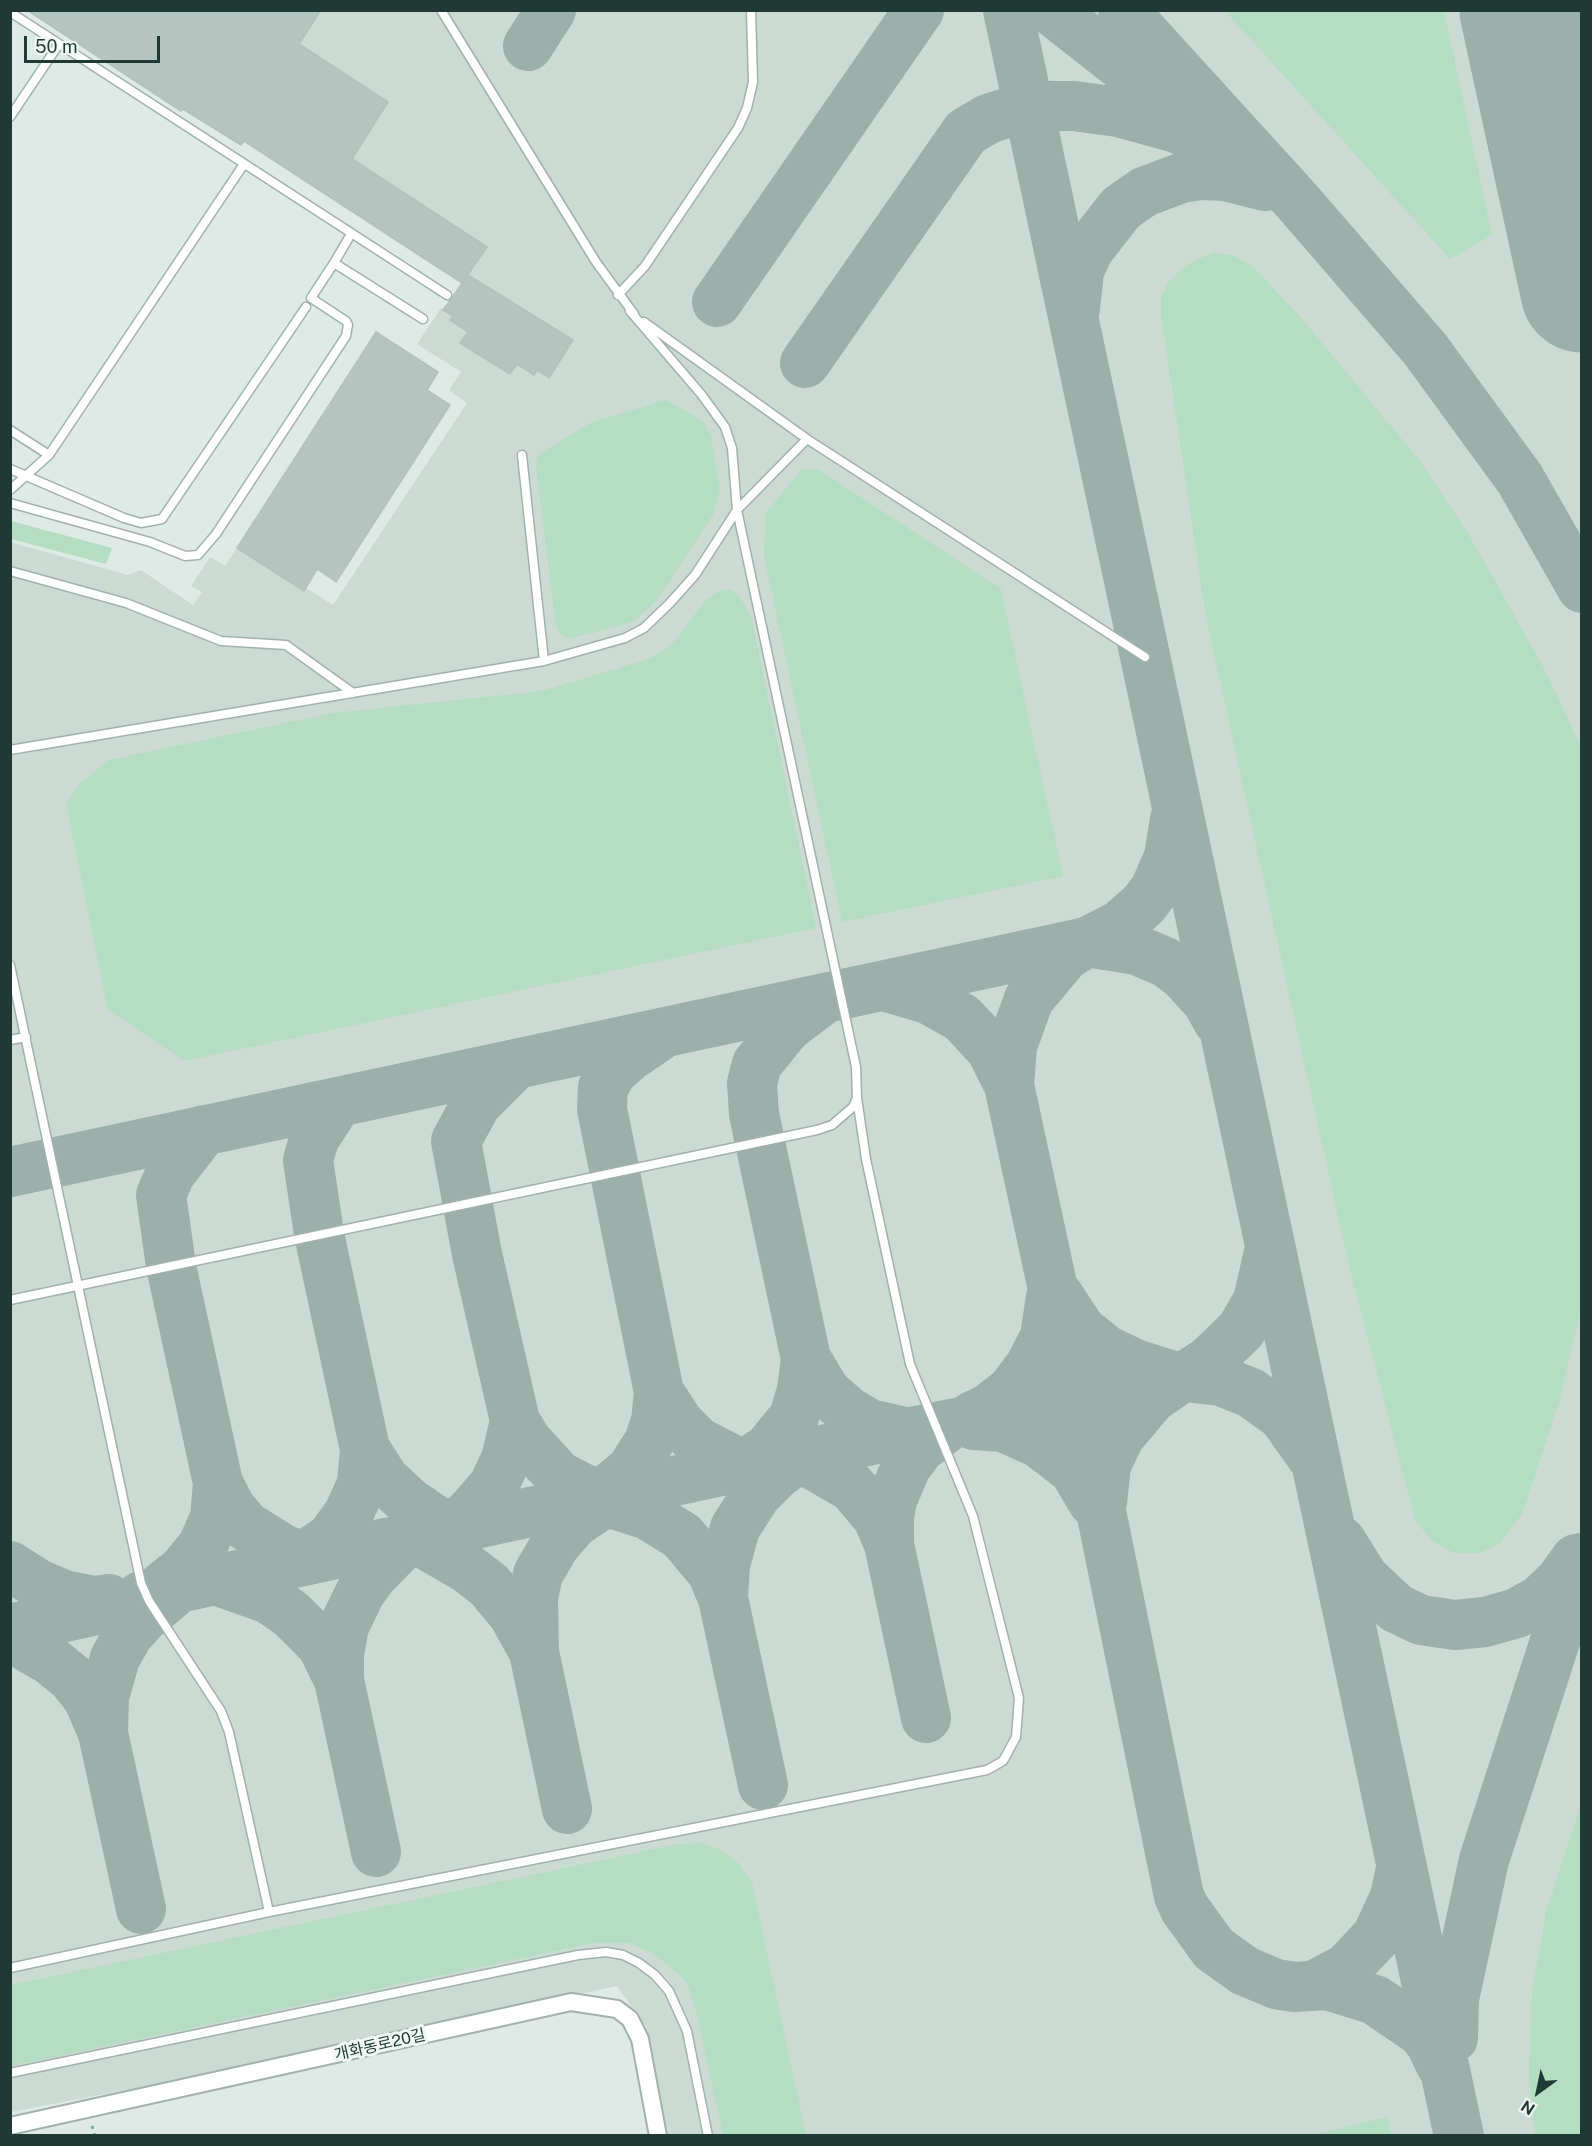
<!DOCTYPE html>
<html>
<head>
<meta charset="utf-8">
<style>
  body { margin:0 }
  #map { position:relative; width:1592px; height:2146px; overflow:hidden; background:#deeae5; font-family:"Public Sans",sans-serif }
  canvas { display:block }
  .frame { position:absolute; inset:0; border:12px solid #1f3a34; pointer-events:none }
  .north { position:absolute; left:1508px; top:2062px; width:60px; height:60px; -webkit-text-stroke:4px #eef7f3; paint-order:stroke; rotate:213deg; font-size:16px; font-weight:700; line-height:24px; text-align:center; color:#1f3a34 }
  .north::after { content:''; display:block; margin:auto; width:21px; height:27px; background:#1f3a34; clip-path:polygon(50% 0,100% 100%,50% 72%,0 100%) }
  .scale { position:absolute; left:24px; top:36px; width:136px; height:27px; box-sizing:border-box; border:3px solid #1f3a34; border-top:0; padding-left:8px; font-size:18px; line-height:21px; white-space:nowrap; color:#1f3a34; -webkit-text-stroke:4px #eef7f3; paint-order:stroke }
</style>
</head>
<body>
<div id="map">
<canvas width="1592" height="2146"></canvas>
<div class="frame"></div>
<div class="north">N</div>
<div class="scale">50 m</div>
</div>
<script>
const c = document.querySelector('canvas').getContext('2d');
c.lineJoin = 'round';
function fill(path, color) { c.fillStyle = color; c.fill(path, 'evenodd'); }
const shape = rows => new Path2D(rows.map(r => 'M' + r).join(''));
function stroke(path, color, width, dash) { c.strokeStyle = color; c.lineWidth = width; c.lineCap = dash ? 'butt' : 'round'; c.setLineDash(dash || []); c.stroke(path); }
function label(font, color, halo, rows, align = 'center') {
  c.font = font + ' "Public Sans","Noto Sans KR",sans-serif'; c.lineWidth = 6; c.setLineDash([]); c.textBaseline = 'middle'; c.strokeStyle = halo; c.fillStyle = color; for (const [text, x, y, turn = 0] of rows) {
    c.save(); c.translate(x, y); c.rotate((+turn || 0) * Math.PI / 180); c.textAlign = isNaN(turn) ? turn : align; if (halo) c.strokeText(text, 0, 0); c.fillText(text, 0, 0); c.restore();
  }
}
fill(shape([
  [27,11,1581,11,1581,2135,668,2135,646,2027,617,1986,162,2083,11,2112,10,542,128,575,141,570,193,605,202,592,191,586,210,557,225,566,237,548,303,591,306,588,333,605,467,403,449,390,461,372,417,344,441,308,444,309,462,283,244,141,241,145,183,109,181,111]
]), '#ccdad4');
fill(shape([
  [1225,11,1444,11,1492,235,1450,259],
  [1216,252,1234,256,1252,266,1298,314,1420,461,1469,535,1545,670,1581,747,1581,1308,1560,1399,1522,1514,1499,1544,1478,1553,1454,1553,1432,1541,1415,1520,1348,1262,1206,618,1161,315,1161,299,1167,284,1179,271,1195,260],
  [666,400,703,421,711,436,720,490,714,513,658,599,635,621,569,639,561,635,556,626,536,467,539,454,592,422],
  [802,469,818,469,1001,589,1063,876,842,922,764,556,765,514],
  [11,521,112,548,106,564,11,539],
  [730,589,738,594,751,616,816,928,184,1061,108,1010,66,804,79,784,109,760,333,713,542,691,649,659,671,645,706,600,720,591],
  [1581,1804,1581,2135,1535,2135,1529,2077,1532,1990,1546,1912],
  [701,1843,721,1850,739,1864,752,1882,806,2135,723,2135,695,2007,687,1983,668,1965,649,1952,629,1943,594,1943,11,2066,11,1985,678,1844],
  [1387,2117,1391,2135,1309,2135,1324,2132]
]), '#b5ddc1');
stroke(shape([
  [1008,10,1459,2136],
  [1051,10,1190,119],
  [1123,10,1297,201,1425,349,1520,479,1582,588],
  [528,46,551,10],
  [717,302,919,10],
  [1075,309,1079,271,1089,249,1121,208,1144,192,1181,178,1200,175,1225,176,1265,186],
  [805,363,966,132,988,119,1028,106,1074,106,1118,112,1176,128,1211,142,1247,164],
  [887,987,928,999,962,1018,991,1049,1009,1085,1104,1526,1179,1896,1185,1909,1214,1949,1245,1971,1276,1984,1294,1987,1327,1985,1375,2000,1422,2032,1431,2044,1441,2065],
  [820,1002,787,1027,757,1064,752,1083,754,1114,806,1359,826,1392,849,1412,869,1424,909,1433],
  [658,1037,630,1056,613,1071,603,1087,602,1109,659,1392,679,1423,698,1442,735,1461,756,1463],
  [516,1064,476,1104,456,1141,477,1254,515,1421,527,1441,559,1476,586,1490,612,1494],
  [1009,1085,1012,1046,1029,999,1065,956,1087,942,1137,950,1167,963,1184,976,1207,1001,1218,1021],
  [338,1102,314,1139,308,1160,319,1234,365,1449,384,1479,410,1503,438,1522,462,1526],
  [204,1130,170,1174,161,1195,171,1266,218,1483,230,1507,246,1526,286,1551,314,1558],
  [10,1172,1087,942,1120,925,1144,904,1155,889,1169,857,1175,819],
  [1058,1295,1081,1330,1106,1350,1135,1364,1180,1378],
  [1184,1377,1221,1381,1251,1393,1283,1416,1312,1457],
  [973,1416,988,1409,1012,1390,1030,1366,1045,1337,1051,1297],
  [974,1425,1003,1427,1039,1443,1074,1470,1093,1502],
  [789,1457,812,1464,852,1487,878,1518,889,1544],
  [743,1466,769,1448,794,1417,802,1390,806,1359],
  [600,1496,631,1470,649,1442,656,1421,659,1392],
  [595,1498,648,1515,682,1536,712,1572,723,1598],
  [1102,1502,1106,1465,1120,1436,1152,1398,1178,1380],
  [452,1528,470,1513,494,1485,506,1459,515,1421],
  [413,1537,468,1569,489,1585,513,1614,534,1652],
  [1341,1541,1364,1578,1396,1608,1421,1620,1455,1625,1485,1622,1517,1613,1540,1600,1560,1581,1576,1559],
  [298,1560,331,1538,349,1513,362,1484,365,1449],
  [10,1566,38,1584,64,1595,94,1601,109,1599],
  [215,1580,269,1599,291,1614,322,1645,339,1680],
  [153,1594,183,1570,202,1547,215,1518,218,1483],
  [10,1629,133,1602,141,1596,753,1464,1075,1399,1163,1384,1184,1377,1209,1361,1241,1330,1258,1301,1269,1252],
  [10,1637,50,1660,72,1678,88,1698,103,1733],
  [926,1718,889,1544,889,1518,892,1500,906,1467,920,1448,950,1425],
  [763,1785,723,1598,725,1565,735,1528,756,1495,777,1474,805,1454],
  [567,1809,534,1652,533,1598,538,1574,555,1545,574,1523,610,1499],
  [376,1852,339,1680,339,1654,344,1626,360,1593,372,1576,410,1537],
  [141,1909,103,1733,104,1697,115,1658,128,1635,143,1618,174,1592],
  [1315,1985,1347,1968,1377,1936,1395,1897,1401,1868],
  [1453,2038,1454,1999,1484,1860,1582,1558]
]), '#9bb0aa', 50);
stroke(shape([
  [1521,10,1582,291]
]), '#9bb0aa', 123);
const building = shape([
  [27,10,321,10,299,44,388,102,352,159,487,247,462,283,244,141,241,145,183,109,181,111,27,10],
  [468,275,573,340,549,378,537,370,534,375,517,364,510,374,460,343,468,332,450,320,453,316,443,310,468,275],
  [376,332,438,372,427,390,450,405,336,582,317,569,304,591,237,548,376,332]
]);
fill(building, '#b3c5be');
stroke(building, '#b0c4bc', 1.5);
const service = shape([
  [441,10,596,262,634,314],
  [10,12,447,295],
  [10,117,59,44],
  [334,263,351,234],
  [618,295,645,266,738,128,747,108,753,82,751,10],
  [644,322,807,439,1145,657],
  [10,430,49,455,10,490],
  [49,455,244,164],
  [522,455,544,661],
  [10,469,124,518,141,523,162,519,306,307],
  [10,503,150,542,185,556,198,555,216,534,346,336,348,325,346,321,311,298,334,263,423,319],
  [10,571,126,603,221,641,286,645,353,693],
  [10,750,544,661,625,638,644,628,669,604,695,575,737,510,807,439],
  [10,965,141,1583,149,1601,221,1711,229,1732,269,1912],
  [10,1040,26,1037],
  [10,1300,817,1130,832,1125,853,1107,857,1098,856,1067,737,510,732,448,725,427,701,394,630,311],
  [10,1968,269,1912,987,1770,1003,1761,1016,1737,1019,1698,973,1516,910,1364,866,1159,857,1098],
  [10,2073,578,1955,606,1952,623,1955,639,1963,655,1975,669,1991,687,2031,708,2136]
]);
const minor = shape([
  [10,2126,571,2002,617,2009,630,2019,640,2039,658,2136]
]);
stroke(service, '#a1b2ac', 11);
stroke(minor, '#a1b2ac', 20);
stroke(shape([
  [92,2126,95,2136]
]), '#7cafa1', 3, [3, 4.5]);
stroke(service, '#fff', 8);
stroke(minor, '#fff', 16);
label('16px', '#1f3a34', '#eef7f3', [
  ["개화동로20길",380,2045,-13]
]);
</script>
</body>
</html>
